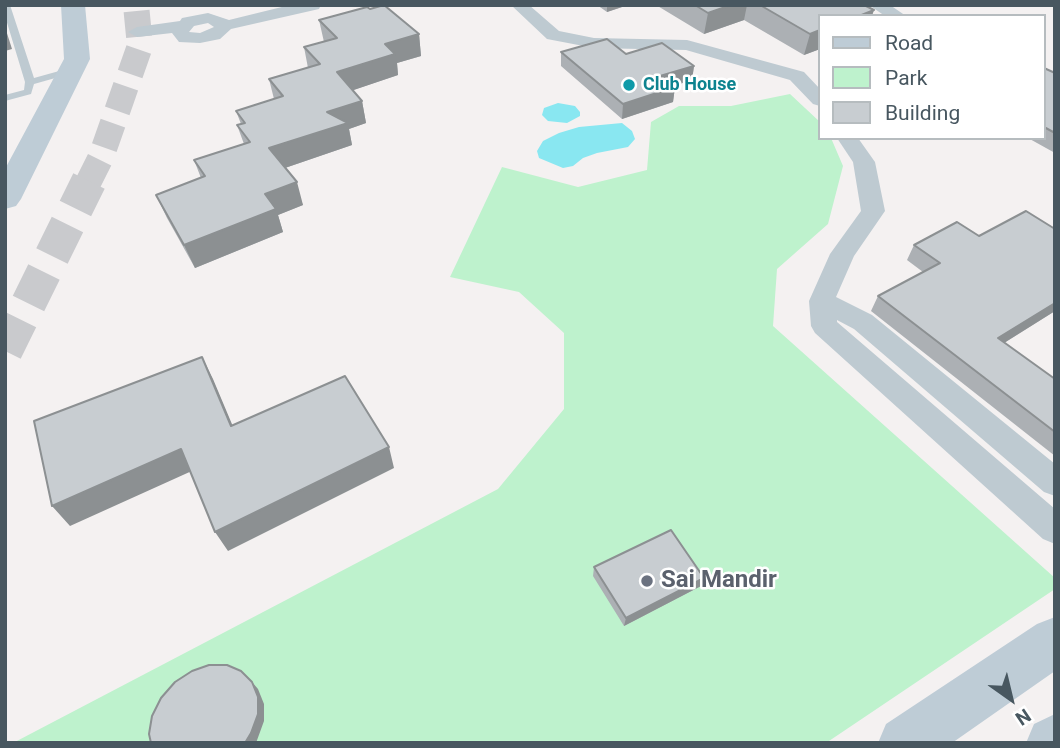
<!DOCTYPE html>
<html>
<head>
<meta charset="utf-8">
<style>
  body { margin:0 }
  #map { position:relative; width:1060px; height:748px; overflow:hidden; background:#f4f1f1; font-family:Roboto,sans-serif }
  canvas { display:block }
  .frame { position:absolute; inset:0; border:7px solid #485760; pointer-events:none }
  .legend { position:absolute; left:818px; top:14px; width:228px; height:126px; box-sizing:border-box; background:#fff; border:2px solid #b6bcbf; margin:0; padding:9px 12px; list-style:none; font-size:21px; color:#485760 }
  .legend li { display:flex; align-items:center; gap:14px; height:35px }
  .legend b { width:35px; border:2px solid #b6bcbf }
  .north { position:absolute; left:976px; top:664px; width:70px; height:70px; -webkit-text-stroke:5px #fff; paint-order:stroke; rotate:146deg; font-size:19px; font-weight:700; line-height:28px; text-align:center; color:#485760 }
  .north::after { content:''; display:block; margin:auto; width:24px; height:32px; background:#485760; clip-path:polygon(50% 0,100% 100%,50% 72%,0 100%) }
</style>
</head>
<body>
<div id="map">
<canvas width="1060" height="748"></canvas>
<div class="frame"></div>
<ul class="legend">
<li><b style="height:9px;background:#beccd6"></b>Road</li>
<li><b style="height:19px;background:#bef2cd"></b>Park</li>
<li><b style="height:19px;background:#c8cdd1"></b>Building</li>
</ul>
<div class="north">N</div>
</div>
<script>
const c = document.querySelector('canvas').getContext('2d');
c.lineJoin = 'round';
function fill(path, color) { c.fillStyle = color; c.fill(path, 'evenodd'); }
const shape = rows => new Path2D(rows.map(r => 'M' + r).join(''));
function stroke(path, color, width, dash) { c.strokeStyle = color; c.lineWidth = width; c.lineCap = dash ? 'butt' : 'round'; c.setLineDash(dash || []); c.stroke(path); }
function label(font, color, halo, rows, align = 'center') {
  c.font = font + ' Roboto,sans-serif'; c.lineWidth = 5; c.setLineDash([]); c.textBaseline = 'middle'; c.strokeStyle = halo; c.fillStyle = color; for (const [text, x, y, turn = 0] of rows) {
    c.save(); c.translate(x, y); c.rotate((+turn || 0) * Math.PI / 180); c.textAlign = isNaN(turn) ? turn : align; if (halo) c.strokeText(text, 0, 0); c.fillText(text, 0, 0); c.restore();
  }
}
fill(shape([
  [790,94,820,122,820,138,831,138,843,166,828,224,777,269,773,326,1055,578,1055,589,826,743,13,743,498,489,564,409,564,333,519,292,450,277,502,167,578,187,647,170,651,122,679,106,731,106]
]), '#bef2cd');
fill(shape([
  [558,103,575,106,580,112,580,116,567,123,548,121,542,115,544,108],
  [622,123,632,131,635,139,628,147,597,153,583,158,573,166,563,168,539,158,537,151,543,141,559,133,579,127]
]), '#89e7f1');
stroke(shape([
  [88,183,101,157,140,46,136,5]
]), '#c9cacd', 26, [26, 13]);
stroke(shape([
  [5,351,89,181]
]), '#c9cacd', 35, [35, 18]);
fill(shape([
  [5,5,10,5,34,78,70,68,73,69,73,73,34,84,31,94,5,101,5,95,24,90,25,82,5,16,5,5]
]), '#becad1');
fill(shape([
  [290,5,321,5,319,9,231,29,220,39,200,43,179,42,172,33,137,37,128,32,137,27,180,21,182,18,208,13,229,20,290,5],
  [208,23,214,27,200,33,189,32,194,26,208,23],
  [511,5,529,5,559,31,594,38,687,40,804,72,820,89,820,106,813,104,790,80,686,50,594,48,547,39,511,5],
  [869,5,890,5,906,16,885,16,869,5],
  [837,138,858,138,875,162,885,211,854,256,836,297,872,315,1055,464,1055,496,1044,492,854,329,837,320,837,322,1055,509,1055,544,1043,539,815,333,811,326,809,301,830,254,861,211,853,162,837,138]
]), '#becad1');
fill(shape([
  [61,5,85,5,90,59,21,199,16,206,5,209,5,169,64,59,61,5],
  [1055,617,1055,671,952,743,878,743,886,724,1037,624,1055,617],
  [1055,714,1055,743,1026,743,1034,724,1055,714]
]), '#beccd6');
fill(shape([
  [597,5,628,5,607,12],
  [656,5,864,5,820,16,820,49,804,55,744,20,704,34],
  [370,9,419,34,421,56,397,63,398,75,353,90,362,101,366,123,349,129,352,145,285,168,303,205,278,215,283,232,195,268,167,218,156,195,201,178,194,160,244,144,237,125,241,124,236,111,274,99,269,79,308,68,304,47,324,42,319,20],
  [561,52,626,54,694,66,692,80,673,86,675,87,673,102,622,119,561,66],
  [1044,68,1055,73,1055,153,1028,138,1044,138],
  [914,245,1055,311,1004,343,1055,379,1055,456,871,311,878,296,923,272,907,260],
  [594,567,704,578,701,586,624,626,593,576]
]), '#acb0b4');
fill(shape([
  [607,5,628,5,607,12],
  [731,5,747,5,744,20,704,34,708,13],
  [874,10,872,16,859,16],
  [5,27,12,49,5,51],
  [820,30,820,49,804,55,810,34],
  [419,34,421,56,397,63,398,75,342,94,337,72,385,44],
  [694,66,692,80,658,91,660,76],
  [675,87,673,102,622,119,623,104],
  [362,101,366,123,349,129,352,145,276,171,269,148,327,112],
  [297,182,303,205,278,215,283,232,195,268,184,245,265,194],
  [1055,303,1055,311,988,353,998,338],
  [202,357,213,379,242,448,231,426],
  [389,447,394,468,228,551,215,532],
  [181,449,194,470,70,526,52,506],
  [704,578,701,586,624,626,626,618],
  [252,682,258,689,264,704,264,721,256,743,245,743]
]), '#8c9092');
const building = shape([
  [384,5,419,34,385,44,395,54,337,72,362,101,327,112,348,123,269,148,297,182,265,194,276,209,184,245,156,195,205,176,194,160,250,142,237,125,245,123,236,111,283,96,269,79,320,64,304,47,337,38,319,20,367,7,370,9,384,5],
  [695,5,731,5,708,13,695,5],
  [760,5,864,5,874,10,859,16,820,16,820,30,810,34,760,5],
  [607,39,626,54,662,43,694,66,660,76,675,87,623,104,561,52,607,39],
  [1044,68,1055,73,1055,133,1044,127,1044,68],
  [1026,211,1055,229,1055,303,998,338,1055,379,1055,432,878,296,940,263,914,245,957,222,979,236,1026,211],
  [202,357,231,426,345,376,389,447,215,532,181,449,52,506,34,421,202,357],
  [671,530,704,578,626,618,594,567,671,530],
  [209,665,227,665,241,671,252,682,258,697,258,714,251,733,245,743,151,743,149,734,152,716,161,698,175,682,192,671,209,665]
]);
fill(building, '#c8cdd1');
stroke(building, '#8c9092', 2);
for (const [x, y, r, color] of [
  [629,85,7,"#0f9aa8"],
  [647,581,7,"#6b7280"]
]) { const dot = new Path2D(); dot.arc(x, y, r, 0, 2 * Math.PI); c.fillStyle = color; c.fill(dot); stroke(dot, '#fff', 2.5); }
label('bold 18px', '#0d838f', '#fff', [
  ["Club House",643,85]
], 'left');
label('bold 24px', '#5b616d', '#fff', [
  ["Sai Mandir",661,581]
], 'left');
</script>
</body>
</html>
